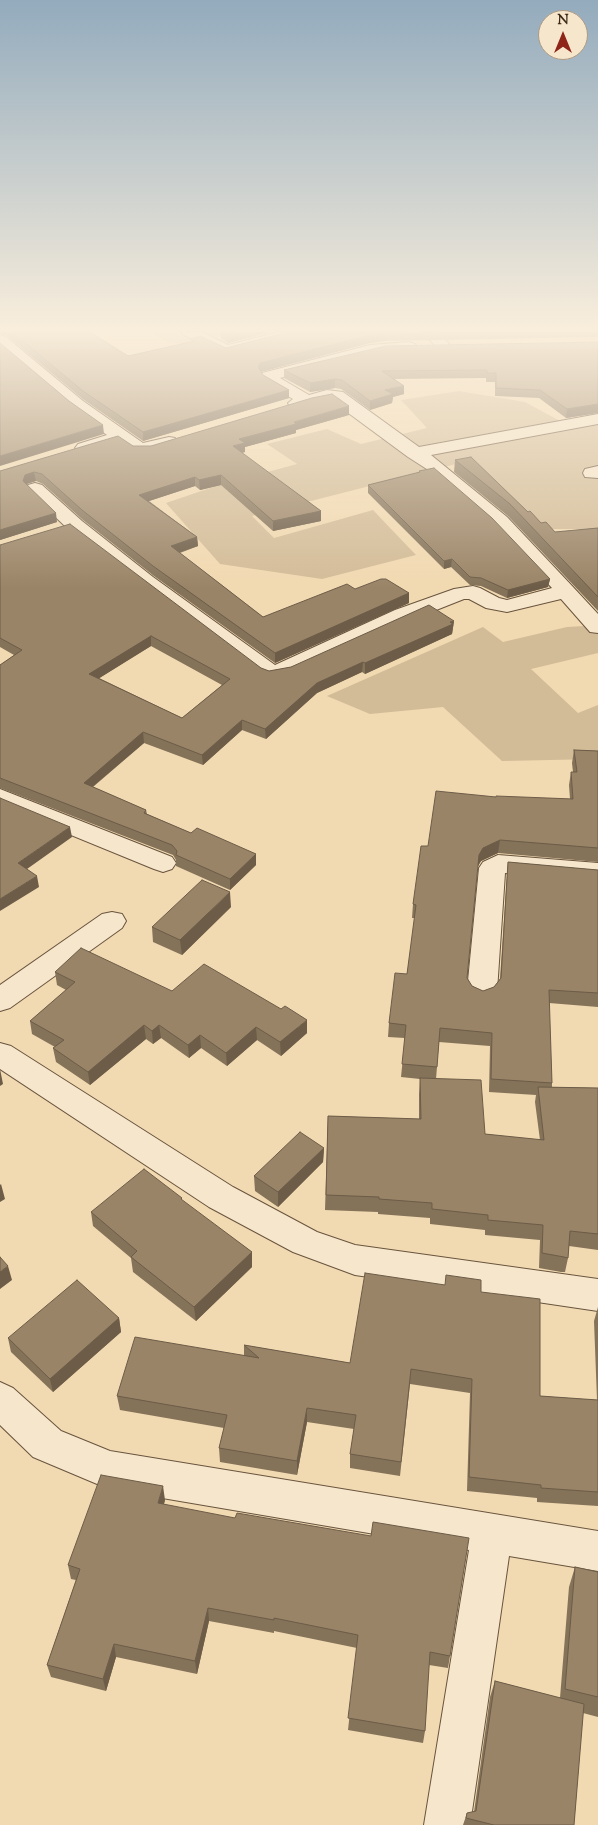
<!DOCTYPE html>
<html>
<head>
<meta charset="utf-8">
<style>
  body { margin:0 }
  #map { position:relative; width:598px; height:1825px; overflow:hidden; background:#f1d9b1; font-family:"Sorts Mill Goudy",serif }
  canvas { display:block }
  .north { position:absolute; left:538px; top:10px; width:50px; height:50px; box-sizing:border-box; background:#f6e6cc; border:1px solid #ac9a84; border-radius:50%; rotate:0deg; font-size:14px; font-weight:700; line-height:20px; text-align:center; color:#3c2817 }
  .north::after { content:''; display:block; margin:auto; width:18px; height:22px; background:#8f2418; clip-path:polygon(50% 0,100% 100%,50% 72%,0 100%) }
</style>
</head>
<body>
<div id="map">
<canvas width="598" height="1825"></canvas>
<div class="north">N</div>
</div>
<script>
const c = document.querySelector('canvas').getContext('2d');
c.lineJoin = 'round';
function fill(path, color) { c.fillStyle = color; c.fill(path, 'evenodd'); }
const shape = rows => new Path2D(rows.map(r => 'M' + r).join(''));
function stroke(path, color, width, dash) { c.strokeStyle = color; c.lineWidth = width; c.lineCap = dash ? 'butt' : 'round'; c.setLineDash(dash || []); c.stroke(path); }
fill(shape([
  [150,332,240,332,187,344,168,342],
  [459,391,525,402,571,427,598,421,598,529,546,529,468,461,252,516,274,538,373,510,416,555,322,579,220,564,166,503,216,486,297,464,267,444,327,429,361,444,427,428,401,400],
  [585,626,598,631,598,653,531,669,578,713,598,705,598,759,502,761,443,707,370,714,327,696,483,627,503,642,567,627]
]), '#d2bb97');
const street = shape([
  [181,332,202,332,228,345,279,332,306,332,303,335,226,355,184,335,181,332],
  [419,332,438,332,452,347,450,350,438,350,431,341,419,332],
  [0,335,6,337,83,401,143,443,169,437,175,438,178,442,175,446,140,454,134,453,119,443,84,453,78,452,75,448,78,444,107,435,71,409,0,348,0,335],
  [409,342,415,344,417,347,415,350,370,355,280,378,309,395,327,390,343,392,419,447,598,414,598,424,431,455,507,517,573,587,598,614,598,633,590,632,561,599,507,612,486,608,469,599,464,599,411,620,290,676,270,679,262,677,139,585,68,529,26,489,28,485,35,483,42,485,82,521,153,577,275,665,395,610,454,589,473,586,480,588,499,598,507,600,552,588,493,525,433,473,408,457,332,401,327,400,296,408,290,407,288,403,293,399,265,383,260,376,262,373,370,345,409,342],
  [598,466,598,478,585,477,583,473,585,469,598,466],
  [0,789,172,857,176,863,172,869,163,872,154,869,0,806,0,789],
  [498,855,598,863,598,881,505,873,497,991,492,998,482,1002,472,998,467,991,479,868,483,862,498,855],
  [112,912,122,914,126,921,122,928,10,1008,0,1011,0,985,102,914,112,912],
  [0,1043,11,1046,233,1187,317,1232,355,1245,598,1279,598,1311,355,1275,293,1252,209,1207,0,1069,0,1043],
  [0,1382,13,1388,61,1431,110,1451,598,1531,598,1571,509,1556,470,1825,424,1825,469,1550,109,1489,33,1457,0,1425,0,1382]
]);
stroke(street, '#69543e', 2);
fill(street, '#f6e6cc');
fill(shape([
  [0,332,90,332,128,356,191,342,191,339,226,348,289,332,598,332,598,337,385,341,370,343,261,372,263,375,289,390,289,398,143,441,84,400,7,336,0,334],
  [220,332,271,332,228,343,221,339],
  [598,342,598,413,566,418,539,398,495,396,495,382,486,382,486,378,395,379,404,394,393,397,392,403,370,410,341,389,335,388,310,392,284,378,284,370],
  [349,415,296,430,296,433,245,447,245,452,242,453,321,511,321,521,273,531,221,485,200,490,195,486,149,501,197,537,198,546,180,553,263,617,355,589,409,593,409,603,275,663,154,576,83,520,43,484,36,481,27,484,57,522,0,540,0,471,133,446,151,446],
  [455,460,528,512,541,523,555,532,598,528,598,611,508,516,454,472],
  [419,471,550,579,548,587,507,598,481,586,470,585,451,567,444,569,368,493,368,485,419,473],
  [0,545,261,668,269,671,291,667,454,621,452,634,365,674,362,672,317,693,266,739,242,730,203,765,144,743,93,787,146,810,147,814,191,833,256,854,256,865,230,890,176,866,176,860,173,855,0,788,0,665,14,655,0,647],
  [151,646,222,685,182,718,99,678],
  [574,750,598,751,598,862,498,853,481,861,477,867,467,978,472,986,483,991,494,987,500,979,507,875,508,862,598,870,598,1007,549,1003,552,1083,552,1087,598,1088,598,1250,569,1246,568,1258,565,1272,561,1272,539,1268,540,1240,485,1235,485,1230,430,1224,430,1218,378,1214,378,1212,325,1210,328,1116,419,1119,419,1094,420,1079,401,1077,405,1038,388,1037,389,1023,407,974,415,918,412,918,413,904,428,846,496,797,570,799,569,785,571,772,573,772,572,763],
  [439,1042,490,1046,489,1092,536,1095,535,1102,540,1140,485,1134,436,1079],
  [231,907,182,955,153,942,152,927],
  [55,972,172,991,307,1033,281,1056,257,1040,227,1066,201,1048,189,1058,161,1038,153,1044,146,1039,90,1085,56,1062,53,1048,55,1047,32,1034,30,1021,66,990,57,985],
  [324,1148,323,1162,278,1207,255,1191,254,1176],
  [182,1201,252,1252,252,1267,196,1321,133,1272,131,1258,93,1226,91,1212],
  [481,1292,540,1396,597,1400,594,1321,598,1307,598,1506,537,1502,537,1498,467,1491,470,1393,410,1384,400,1476,350,1468,350,1454,354,1429,307,1422,297,1475,220,1462,219,1448,224,1428,120,1410,117,1396,244,1355,244,1345,350,1363],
  [119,1318,121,1332,53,1392,11,1352,8,1338],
  [165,1500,164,1504,450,1656,448,1668,429,1665,425,1731,423,1743,348,1730,357,1648,274,1631,274,1633,209,1621,197,1674,116,1657,106,1691,51,1677,47,1665,76,1580,71,1579,68,1565],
  [575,1567,598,1572,598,1717,583,1713,574,1825,463,1825,467,1813,474,1812,490,1697,495,1681,560,1698,569,1587]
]), '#847259');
fill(shape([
  [237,332,271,332,228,343,228,335],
  [385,333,385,341,370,343,260,372,258,367,260,363,370,335],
  [335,379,335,388,310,392,310,383],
  [404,386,404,394,393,397,392,403,370,410,370,401,385,390],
  [289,390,289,398,143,441,143,432],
  [598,404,598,413,566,418,567,409],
  [349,406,349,415,296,430,296,433,245,447,245,452,233,455,233,446,239,439,294,422],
  [103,425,104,434,0,466,0,456],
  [34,472,36,481,26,484,23,481,25,475],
  [221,475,221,485,200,490,199,480],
  [195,477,195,486,140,504,139,495],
  [321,511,321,521,273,531,273,521],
  [56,513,57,522,0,540,0,530],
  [197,537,198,546,172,555,171,546],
  [452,559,451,567,444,569,444,561],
  [550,579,548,587,507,598,508,590],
  [409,593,409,603,275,663,275,653],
  [454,621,452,634,365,674,365,663],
  [151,636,151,646,90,684,89,674],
  [363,662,362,672,317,693,266,739,265,729,317,683],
  [242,720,242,730,203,765,202,755],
  [143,732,144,743,85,793,84,783],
  [70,827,72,837,20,874,18,863],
  [500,840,498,853,481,861,477,868,479,855,483,848],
  [256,854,256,865,230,890,230,879],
  [37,876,39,887,0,911,0,899],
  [230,892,231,907,182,955,180,940],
  [307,1020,307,1033,281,1056,280,1042],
  [144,1025,146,1039,90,1085,88,1072],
  [159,1025,161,1038,153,1044,152,1031],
  [256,1027,257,1040,227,1066,226,1053],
  [200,1035,201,1048,189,1058,188,1045],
  [0,1069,3,1084,0,1086],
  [324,1148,323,1162,278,1207,278,1192],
  [1,1184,5,1199,0,1202,0,1185],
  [252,1252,252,1267,196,1321,194,1307],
  [8,1266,12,1280,0,1289,0,1272],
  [119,1318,121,1332,53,1392,50,1379],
  [307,1408,307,1422,297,1475,297,1461],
  [163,1486,165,1500,160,1517,158,1503],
  [208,1608,209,1621,197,1674,195,1661],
  [114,1644,116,1657,106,1691,103,1679]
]), '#6c5c48');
const building = shape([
  [12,332,90,332,128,356,195,341,191,339,200,336,226,348,289,332,413,332,385,333,370,335,260,363,258,367,263,375,289,390,143,432,83,391,12,332],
  [223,332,237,332,228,335,223,332],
  [598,342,598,404,567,409,540,390,496,388,496,373,487,373,487,370,382,371,404,386,385,390,393,394,370,401,342,380,335,379,310,383,284,370,386,346,598,342],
  [0,343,69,401,103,425,0,456,0,343],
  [332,394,349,406,294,422,296,424,239,439,245,443,233,446,321,511,273,521,221,475,199,480,195,477,139,495,197,537,171,546,263,617,347,584,355,589,381,579,386,579,409,593,275,653,153,566,82,510,42,474,34,472,25,475,23,481,56,513,0,530,0,471,118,436,133,446,151,446,312,398,332,394],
  [471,457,528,512,530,511,541,523,546,522,555,532,598,528,598,597,510,504,455,460,471,457],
  [434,468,492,518,550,579,508,590,481,578,470,577,452,559,444,561,368,485,420,472,419,471,434,468],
  [70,524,261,668,269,671,291,667,429,605,454,621,450,622,453,624,365,663,363,662,317,683,265,729,242,720,202,755,143,732,84,783,146,810,144,813,191,833,197,828,256,854,230,879,176,855,177,851,172,845,0,778,0,665,22,650,0,638,0,545,70,524],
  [151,636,230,679,182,718,89,674,151,636],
  [574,750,598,751,598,848,500,840,483,848,479,855,467,978,472,986,483,991,494,987,501,978,508,862,598,870,598,993,549,990,552,1083,491,1079,492,1033,440,1028,437,1067,402,1064,406,1025,389,1023,395,973,407,974,416,905,413,904,421,846,428,846,436,791,496,797,496,796,573,799,571,772,577,772,574,750],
  [0,798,70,827,18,863,37,876,0,899,0,798],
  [202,880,230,892,180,940,152,927,202,880],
  [81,948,172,991,204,964,281,1009,285,1006,307,1020,280,1042,256,1027,226,1053,200,1035,188,1045,159,1025,152,1031,144,1025,88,1072,53,1048,64,1040,30,1021,75,982,55,972,81,948],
  [420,1078,481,1080,485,1134,544,1140,538,1087,598,1088,598,1234,570,1231,568,1258,564,1257,542,1253,543,1225,488,1220,488,1215,432,1209,432,1203,379,1199,379,1197,326,1195,328,1116,421,1119,420,1078],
  [300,1132,324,1148,278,1192,254,1176,300,1132],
  [144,1169,182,1198,181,1199,252,1252,194,1307,131,1257,137,1251,91,1212,144,1169],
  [0,1257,8,1266,0,1272,0,1257],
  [365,1273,445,1285,446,1275,481,1280,481,1292,540,1299,540,1396,598,1400,598,1492,541,1488,541,1485,469,1477,472,1379,411,1369,401,1462,350,1454,356,1415,307,1408,297,1461,219,1448,227,1415,117,1396,135,1337,259,1358,244,1345,350,1363,365,1273],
  [77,1280,119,1318,50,1379,8,1338,77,1280],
  [101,1475,163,1486,158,1503,235,1518,237,1513,371,1536,373,1522,469,1538,450,1656,430,1652,425,1731,348,1718,358,1635,274,1618,274,1620,208,1608,195,1661,114,1644,103,1679,47,1665,80,1569,68,1565,101,1475],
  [575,1567,598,1572,598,1697,565,1689,575,1567],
  [495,1681,584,1704,574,1825,494,1825,466,1818,467,1813,476,1811,495,1681]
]);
fill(building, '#9a8467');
stroke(building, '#6c5c48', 1);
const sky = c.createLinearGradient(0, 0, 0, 588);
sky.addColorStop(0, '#93abbd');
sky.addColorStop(0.56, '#f9eedc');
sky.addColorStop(1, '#f9eedc00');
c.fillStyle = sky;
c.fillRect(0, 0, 598, 588);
</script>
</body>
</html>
